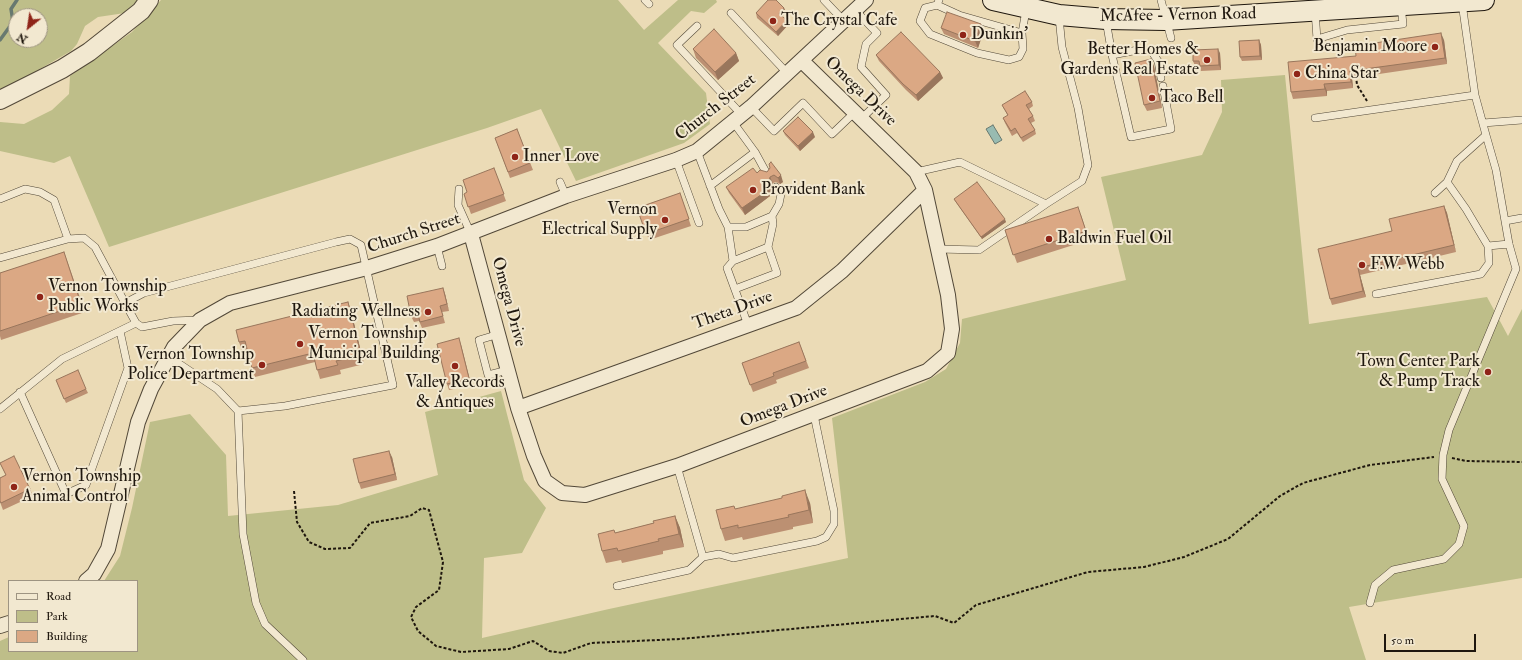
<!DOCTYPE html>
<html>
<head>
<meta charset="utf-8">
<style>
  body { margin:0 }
  #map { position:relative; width:1522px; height:660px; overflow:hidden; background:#ebdbb6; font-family:"IM FELL Double Pica",serif }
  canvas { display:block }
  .legend { position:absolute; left:8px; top:580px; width:130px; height:72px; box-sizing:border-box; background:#f2e8d0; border:1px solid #9e9482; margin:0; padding:5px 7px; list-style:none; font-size:12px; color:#1f170e }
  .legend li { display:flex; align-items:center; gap:8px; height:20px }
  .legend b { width:20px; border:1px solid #9e9482 }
  .north { position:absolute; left:8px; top:8px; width:40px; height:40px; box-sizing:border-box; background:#f2e8d0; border:1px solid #9e9482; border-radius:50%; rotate:210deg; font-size:11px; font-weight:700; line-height:16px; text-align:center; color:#1f170e }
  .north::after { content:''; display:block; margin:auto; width:14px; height:18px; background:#8f2418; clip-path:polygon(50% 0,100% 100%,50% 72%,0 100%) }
  .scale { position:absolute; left:1384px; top:634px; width:92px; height:18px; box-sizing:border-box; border:2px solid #1f170e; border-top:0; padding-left:5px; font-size:12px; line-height:14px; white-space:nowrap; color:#1f170e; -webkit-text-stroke:3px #f2e8d0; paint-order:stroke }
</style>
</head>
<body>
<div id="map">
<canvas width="1522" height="660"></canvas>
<ul class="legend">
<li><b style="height:5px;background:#f2e8d0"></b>Road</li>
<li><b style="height:11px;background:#bebe89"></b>Park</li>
<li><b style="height:11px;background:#dba884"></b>Building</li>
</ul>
<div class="north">N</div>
<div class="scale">50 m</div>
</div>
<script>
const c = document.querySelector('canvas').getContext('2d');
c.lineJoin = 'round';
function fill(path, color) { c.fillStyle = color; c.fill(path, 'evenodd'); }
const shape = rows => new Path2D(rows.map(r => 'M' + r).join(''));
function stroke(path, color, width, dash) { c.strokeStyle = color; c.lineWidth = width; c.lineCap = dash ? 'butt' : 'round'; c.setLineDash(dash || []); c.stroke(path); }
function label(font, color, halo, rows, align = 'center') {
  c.font = font + ' "IM FELL Double Pica",serif'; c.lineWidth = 4; c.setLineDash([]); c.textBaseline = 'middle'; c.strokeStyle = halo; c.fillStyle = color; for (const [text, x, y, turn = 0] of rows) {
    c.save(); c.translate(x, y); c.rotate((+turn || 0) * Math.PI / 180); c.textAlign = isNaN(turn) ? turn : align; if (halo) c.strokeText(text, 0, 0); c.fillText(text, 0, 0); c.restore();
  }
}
fill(shape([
  [0,0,138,0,125,13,98,17,85,26,77,44,71,51,21,80,0,89],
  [16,16,40,16,40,40,16,40],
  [161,0,618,0,644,30,678,0,716,0,717,2,704,13,691,11,658,43,706,93,710,124,684,143,576,181,541,109,487,128,109,247,70,156,54,163,0,151,0,122,24,124,52,110,69,94,70,76,132,32],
  [1285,75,1309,324,1487,297,1508,336,1522,309,1522,578,1349,607,1366,660,0,660,0,641,9,637,9,651,137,651,137,581,104,581,120,556,132,508,150,422,190,414,226,455,228,516,338,505,438,475,425,412,501,391,524,480,546,508,522,553,484,558,482,638,609,609,848,558,832,418,925,382,946,369,960,343,962,319,1126,280,1101,177,1202,155,1222,112,1221,80]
]), '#bebe89');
const water = shape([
  [993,125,1002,140,995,144,986,129,993,125]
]);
fill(water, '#98bbb1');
stroke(water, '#687970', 1);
stroke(shape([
  [0,40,13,22,11,9,17,0]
]), '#687970', 3.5);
const service = shape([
  [645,0,649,4],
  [824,0,844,21],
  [939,0,937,5,959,15,1022,33,1026,10],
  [1161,0,1171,38],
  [937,5,925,8,920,21,930,34,977,53,1009,60,1019,57,1023,49,1022,33],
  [855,10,877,33,866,44,861,67,886,95,862,118],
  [1315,11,1317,39,1347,30,1403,24,1401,6],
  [731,13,788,74],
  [1106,20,1112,55,1131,137,1171,129,1163,86],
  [697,26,677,45,742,115],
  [1112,55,1143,49,1152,52,1158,61,1161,78],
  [751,107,774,131,803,103,832,134,855,112],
  [1315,118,1475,95],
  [733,122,755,152,767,174],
  [1483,123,1522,120],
  [697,151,719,209,728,227,746,227,772,216,779,204,781,194,776,187],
  [676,160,699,223],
  [916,172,960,162,1046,204,979,250,938,249],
  [560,182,566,196],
  [1447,182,1466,209,1488,246,1509,244],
  [710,186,755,152],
  [459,189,458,205,471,234],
  [1435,193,1447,182,1457,161,1486,135,1475,95,1462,3],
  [0,199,25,189,40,192,54,200,68,239],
  [1046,204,1082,181,1088,165,1078,108,1062,47,1059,17],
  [1505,221,1522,218],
  [728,227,733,261,727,268,748,325],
  [437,246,442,266],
  [0,258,68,239,84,238,95,247,125,303],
  [733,261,768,247],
  [735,289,777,273,768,247,773,224,772,216],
  [1376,294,1481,274,1489,263,1488,246],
  [199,320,173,321,142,327,136,323,125,303,144,293,336,242,350,239,361,245,393,385,285,406,238,411],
  [499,334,479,340,488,375,508,370],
  [169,357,217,389,238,411,243,534,256,603,265,624,303,660],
  [20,392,66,494,86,485,128,368,120,331],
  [0,409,62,359,136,323],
  [677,466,703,557,719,554,733,558,817,541,826,537,834,524,834,511,814,415],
  [617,586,689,570,703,557],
  [1370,603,1375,585,1393,570,1444,559,1459,544,1464,526,1442,479,1443,455,1449,430,1516,269,1509,244,1496,170,1486,135]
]);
const minor = shape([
  [471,234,518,408,534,456,545,481,562,493,585,495,677,466,927,371,948,353,952,329,948,295,925,190,916,172,802,61],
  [518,408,796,308,842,271,925,190],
  [86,581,94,574,108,549,138,422,151,389,174,347,200,320,230,303,367,268,437,246,566,196,676,160,697,151,751,107,866,0],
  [0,626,9,623]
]);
const tertiary = shape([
  [0,100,62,69,89,52,141,11,149,0]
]);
const secondary = shape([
  [993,0,1059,15,1106,19,1165,20,1484,0]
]);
stroke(service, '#524838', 8);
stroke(minor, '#524838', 16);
stroke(tertiary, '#524838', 20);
stroke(secondary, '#1f170e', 22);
stroke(shape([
  [1356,76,1357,85,1367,101],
  [1452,458,1466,461,1522,462],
  [294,491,297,522,309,542,325,549,350,548,370,523,410,516,422,508,429,510,443,562,439,590,416,607,411,617,418,631,436,646,461,652,509,649,533,641,549,651,563,653,591,643,680,639,935,616,954,623,976,605,1088,572,1144,567,1184,557,1228,539,1280,496,1303,483,1370,465,1434,457]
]), '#1f170e', 2, [3, 2]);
stroke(service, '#f2e8d0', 7);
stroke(minor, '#f2e8d0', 14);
stroke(tertiary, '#f2e8d0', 18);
stroke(secondary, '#f2e8d0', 20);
fill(shape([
  [784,8,786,12,782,16,787,20,788,25,778,36,757,18,756,13],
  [941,28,984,30,978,48,944,34],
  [1259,40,1261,45,1262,60,1242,61,1240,57],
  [1444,40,1447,64,1352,78,1353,88,1327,91,1327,96,1293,99,1291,92,1356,56],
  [693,49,736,53,739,61,718,80,696,58],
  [1220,53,1221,70,1201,71,1199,65,1195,66,1193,61],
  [876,55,940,72,943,78,918,101,906,90,879,61],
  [1154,66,1162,108,1147,111,1144,105],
  [1032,102,1033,106,1029,109,1033,116,1035,121,1031,123,1035,130,1036,134,1023,142,1017,133,1012,136,1005,123,1003,118,1008,116,1004,109,1002,105],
  [517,129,533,170,510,178,495,138],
  [783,131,815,137,800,151,785,135],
  [494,168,506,201,471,214,464,194,467,192],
  [770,168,783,182,780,184,776,182,773,183,771,187,772,190,769,193,770,196,745,215,729,193,726,187,757,173,767,172],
  [680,193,691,226,649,240,637,208],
  [954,199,1006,222,982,239,955,201],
  [1444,206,1447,213,1456,252,1360,275,1366,297,1332,305,1330,299,1392,231],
  [1081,215,1089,240,1017,263,1005,230],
  [64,252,85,312,1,340,0,336,0,273],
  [443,288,445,294,449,311,442,312,445,323,422,328,419,321,414,322,411,316],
  [348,302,351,311,364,364,340,370,341,374,320,379,315,362,255,377,252,368,248,350,242,351,239,342],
  [799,342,809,368,776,380,777,383,753,392,742,363],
  [461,345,471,385,449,390,447,384],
  [56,380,86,389,88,393,66,403],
  [392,457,397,480,361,489,359,483],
  [0,463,30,489,33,496,3,510,0,502,0,478,6,475],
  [810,503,813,523,793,527,793,529,743,540,742,537,725,541,721,529,735,509],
  [675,516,680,528,684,547,663,551,663,554,622,563,621,560,606,563,602,551,615,533,654,523]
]), '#bc9072');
fill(shape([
  [784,8,786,12,781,18,779,14],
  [787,20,788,25,778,36,776,32],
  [981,24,984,30,978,48,975,41],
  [1441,33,1444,40,1447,64,1445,58],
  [1259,40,1261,45,1262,60,1260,56],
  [1218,49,1220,53,1221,70,1219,65],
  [736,53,739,61,718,80,715,72],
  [1151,59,1154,66,1162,108,1160,101],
  [1350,71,1352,78,1353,88,1351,82],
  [940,72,943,78,918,101,916,95],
  [1324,84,1327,91,1327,96,1325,89],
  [813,132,815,137,800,151,798,146],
  [781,175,783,182,780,184,778,178],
  [770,177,773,183,771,187,769,181],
  [770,184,772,190,769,193,770,196,745,215,742,208,766,187],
  [1444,206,1447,213,1456,252,1454,245],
  [1005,219,1006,222,982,239,981,237],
  [1358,268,1360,275,1366,297,1363,291],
  [443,288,445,294,449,311,447,304],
  [348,302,351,311,364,364,361,355],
  [459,338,461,345,471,385,469,378],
  [389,451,392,457,397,480,395,474],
  [805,490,810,503,813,523,809,510],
  [675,516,680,528,684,547,679,534]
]), '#99765c');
const building = shape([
  [768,0,776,0,784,8,779,14,787,20,776,32,756,13,768,0],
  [947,12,981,24,975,41,941,28,947,12],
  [714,29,736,53,715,72,693,49,714,29],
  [901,32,940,72,916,95,903,84,876,55,901,32],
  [1441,33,1445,58,1350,71,1351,82,1324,84,1325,89,1291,92,1288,62,1356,56,1355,46,1441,33],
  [1259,40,1260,56,1240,57,1239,41,1259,40],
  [1218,49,1219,65,1200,66,1199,61,1193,61,1193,50,1218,49],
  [1151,59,1160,101,1144,105,1135,63,1151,59],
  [1025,91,1032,102,1026,105,1033,116,1028,119,1035,130,1021,138,1015,128,1011,131,1003,118,1008,115,1002,105,1025,91],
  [798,117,813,132,798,146,783,131,798,117],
  [517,129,530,163,508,172,495,138,517,129],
  [771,162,781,175,778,178,774,175,770,177,769,181,770,184,766,187,768,190,742,208,726,187,753,168,757,173,760,170,767,172,770,168,769,164,771,162],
  [494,168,504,194,468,207,464,194,467,192,463,180,494,168],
  [977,182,1005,219,981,237,954,199,977,182],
  [680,193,689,219,646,234,637,208,680,193],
  [1444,206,1454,245,1358,268,1363,291,1330,299,1318,249,1392,231,1389,219,1444,206],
  [1078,207,1086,231,1013,255,1005,230,1078,207],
  [64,252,81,304,0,331,0,273,64,252],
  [443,288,447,304,440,306,443,316,420,322,418,314,411,316,407,296,443,288],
  [348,302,361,355,336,361,338,365,317,370,313,353,252,368,245,341,239,342,236,330,348,302],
  [459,338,469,378,447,384,437,344,459,338],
  [799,342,806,361,773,373,774,376,750,385,742,363,799,342],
  [78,370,86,389,64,399,56,380,78,370],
  [389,451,395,474,359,483,353,459,389,451],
  [14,456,30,489,1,503,0,501,0,478,6,475,0,463,14,456],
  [805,490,809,510,788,515,789,517,738,528,738,525,721,529,716,510,734,506,735,509,782,498,782,496,805,490],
  [675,516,679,534,658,539,659,541,618,551,617,548,602,551,598,534,614,530,615,533,654,523,653,521,675,516]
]);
fill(building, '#dba884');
stroke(building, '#99765c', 1);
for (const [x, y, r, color] of [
  [773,21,4,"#8f2418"],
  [963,35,4,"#8f2418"],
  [1435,47,4,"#8f2418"],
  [1207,60,4,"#8f2418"],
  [1297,74,4,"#8f2418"],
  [1152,98,4,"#8f2418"],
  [515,157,4,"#8f2418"],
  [753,190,4,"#8f2418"],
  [665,220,4,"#8f2418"],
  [1049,239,4,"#8f2418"],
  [1362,265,4,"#8f2418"],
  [40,297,4,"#8f2418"],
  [428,312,4,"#8f2418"],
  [300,344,4,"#8f2418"],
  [262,365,4,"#8f2418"],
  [455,366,4,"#8f2418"],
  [1488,372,4,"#8f2418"],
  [14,487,4,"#8f2418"]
]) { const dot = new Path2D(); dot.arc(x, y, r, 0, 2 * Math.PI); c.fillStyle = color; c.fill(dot); stroke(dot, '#f2e8d0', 1.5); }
label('17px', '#1f170e', '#f2e8d0', [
  ["McAfee - Vernon Road",1178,16,-1],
  ["Omega Drive",860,92,44],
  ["Church Street",716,108,-38],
  ["Church Street",414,234,-18],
  ["Omega Drive",508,302,75],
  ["Theta Drive",733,311,-20],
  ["Omega Drive",784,407,-21]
]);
label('17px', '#1f170e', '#f2e8d0', [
  ["The Crystal Cafe",781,21],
  ["Dunkin'",971,35],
  ["Benjamin Moore",1427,47,"right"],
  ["Better Homes &",1199,50,"right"],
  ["Gardens Real Estate",1199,70,"right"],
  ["China Star",1305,74],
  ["Taco Bell",1160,98],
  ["Inner Love",523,157],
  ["Provident Bank",761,190],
  ["Vernon",657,210,"right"],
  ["Electrical Supply",657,230,"right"],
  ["Baldwin Fuel Oil",1057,239],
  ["F.W. Webb",1370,265],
  ["Vernon Township",48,287],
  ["Public Works",48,307],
  ["Radiating Wellness",420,312,"right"],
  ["Vernon Township",308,334],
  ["Municipal Building",308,354],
  ["Vernon Township",254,355,"right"],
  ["Police Department",254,375,"right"],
  ["Town Center Park",1480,362,"right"],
  ["& Pump Track",1480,382,"right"],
  ["Valley Records",455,383,"center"],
  ["& Antiques",455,403,"center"],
  ["Vernon Township",22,477],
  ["Animal Control",22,497]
], 'left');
</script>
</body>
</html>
